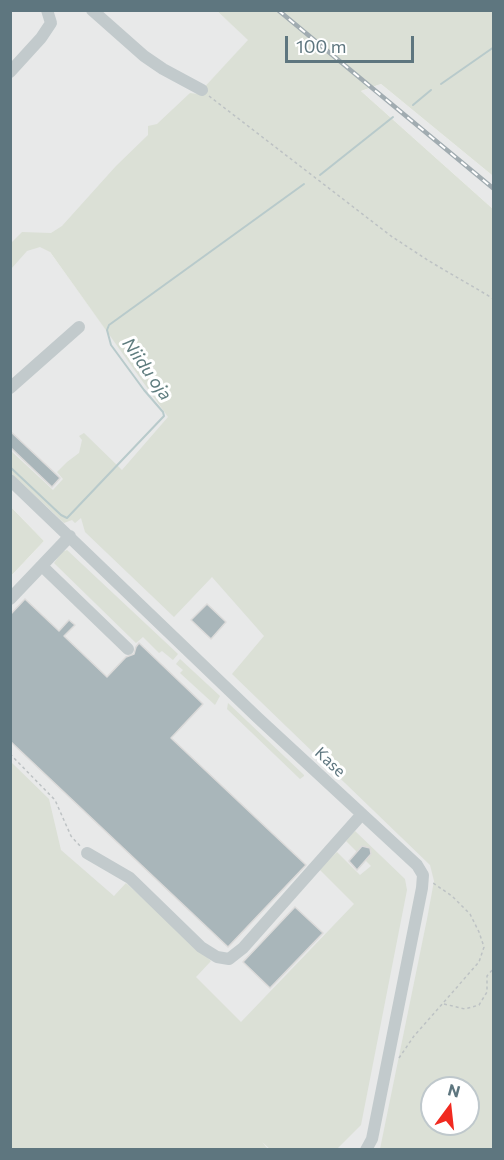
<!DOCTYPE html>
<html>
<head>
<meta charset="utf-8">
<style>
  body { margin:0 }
  #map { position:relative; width:504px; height:1160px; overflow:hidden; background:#faf9f8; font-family:Commissioner,sans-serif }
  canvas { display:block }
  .frame { position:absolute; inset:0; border:12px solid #5e767f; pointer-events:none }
  .north { position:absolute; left:420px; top:1076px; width:60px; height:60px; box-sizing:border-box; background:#fff; border:2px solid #bfc8cc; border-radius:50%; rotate:15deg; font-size:16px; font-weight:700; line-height:24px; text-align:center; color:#5e767f }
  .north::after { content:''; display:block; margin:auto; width:21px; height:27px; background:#f12a20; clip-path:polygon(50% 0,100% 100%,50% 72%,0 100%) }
  .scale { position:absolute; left:285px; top:36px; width:129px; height:27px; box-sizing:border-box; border:3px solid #5e767f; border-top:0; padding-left:8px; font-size:18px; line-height:21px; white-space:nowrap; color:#5e767f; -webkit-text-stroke:4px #fff; paint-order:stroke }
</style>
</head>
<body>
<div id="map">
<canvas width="504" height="1160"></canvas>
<div class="frame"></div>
<div class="north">N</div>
<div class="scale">100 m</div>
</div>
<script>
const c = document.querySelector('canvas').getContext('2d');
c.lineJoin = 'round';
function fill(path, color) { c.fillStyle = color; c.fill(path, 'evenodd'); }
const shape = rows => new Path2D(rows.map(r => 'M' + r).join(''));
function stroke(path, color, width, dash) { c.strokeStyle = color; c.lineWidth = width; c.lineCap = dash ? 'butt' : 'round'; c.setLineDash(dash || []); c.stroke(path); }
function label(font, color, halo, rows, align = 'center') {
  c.font = font + ' Commissioner,sans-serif'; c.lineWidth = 6; c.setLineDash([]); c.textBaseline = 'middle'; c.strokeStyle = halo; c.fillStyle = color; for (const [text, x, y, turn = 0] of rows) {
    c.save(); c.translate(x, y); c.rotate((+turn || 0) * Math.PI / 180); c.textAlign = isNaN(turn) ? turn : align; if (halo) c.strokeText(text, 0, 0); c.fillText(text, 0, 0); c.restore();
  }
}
fill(shape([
  [11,11,217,11,249,40,50,252,480,848,432,1088,392,1149,268,1149,195,1076,11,897,11,576,44,541,11,507],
  [381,84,493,176,493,209,361,91]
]), '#e8e9e9');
fill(shape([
  [217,11,493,11,493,176,381,84,361,91,493,209,493,1149,380,1149,427,919,434,881,430,865,232,674,264,636,212,577,174,617,85,532,81,518,75,523,72,520,64,523,11,473,10,450,53,490,63,479,57,472,67,462,79,453,82,440,79,436,84,433,122,470,168,417,50,252,40,247,27,251,11,269,11,243,22,232,51,233,62,226,116,166,148,135,148,126,157,124,190,93,198,94,248,40],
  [432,1088,468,1088,468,1124,432,1124],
  [11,507,44,541,11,576],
  [67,550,178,654,173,660,162,651,159,653,143,637,136,643,54,563,62,552],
  [180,659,220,696,215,705,180,673,183,670,176,664],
  [228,703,304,775,304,776,300,779,227,709],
  [11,762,49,799,61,850,114,896,126,883,211,961,196,977,241,1022,354,904,319,869,337,852,360,875,371,866,346,841,355,831,405,879,407,890,361,1125,337,1149,270,1149,262,1142,268,1149,11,1149]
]), '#dbe0d6');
stroke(shape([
  [441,84,494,47],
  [413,105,431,90],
  [320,175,393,117],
  [10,467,61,515,67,518,164,416,163,412,144,390,111,345,107,330,109,325,304,184]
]), '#b8cacb', 2);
const building = shape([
  [10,431,60,478,52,487,10,447,10,431],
  [25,599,59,631,69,620,75,625,64,636,107,677,126,657,134,654,136,647,139,643,203,704,171,738,306,865,228,947,10,741,10,615,25,599],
  [207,604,226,622,211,639,191,620,207,604],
  [362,846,370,848,371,854,357,870,349,861,362,846],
  [295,907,323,933,270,988,243,962,295,907]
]);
fill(building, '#a9b6ba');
stroke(building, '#dcdbda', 1.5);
stroke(shape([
  [209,96,391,236,429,261,494,299],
  [10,754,55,800,71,836,80,846],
  [444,1004,465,1009,479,1005,487,992,487,976,494,968],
  [399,1058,414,1036,479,962,484,947,479,932,470,914,452,896,433,883]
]), '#bdc2c4', 1.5, [3, 3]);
stroke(shape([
  [92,10,144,56,163,69,202,90],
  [10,72,41,38,51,23,47,10],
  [10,388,79,327],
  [10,480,258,718,417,865,423,875,422,888,372,1139,366,1150],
  [42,566,128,649],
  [10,599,70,536],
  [87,853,130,878,201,947,217,957,229,959,243,948,362,814]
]), '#c2cacc', 12);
const rail = shape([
  [278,10,494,189]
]);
stroke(rail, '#a1acb1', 4.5);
stroke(rail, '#fff', 2, [7]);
label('16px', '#5e767f', '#fff', [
  ["Kase",330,762,43]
]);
label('italic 18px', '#5e7c7e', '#fff', [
  ["Niidu oja",147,369,55]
]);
</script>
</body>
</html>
